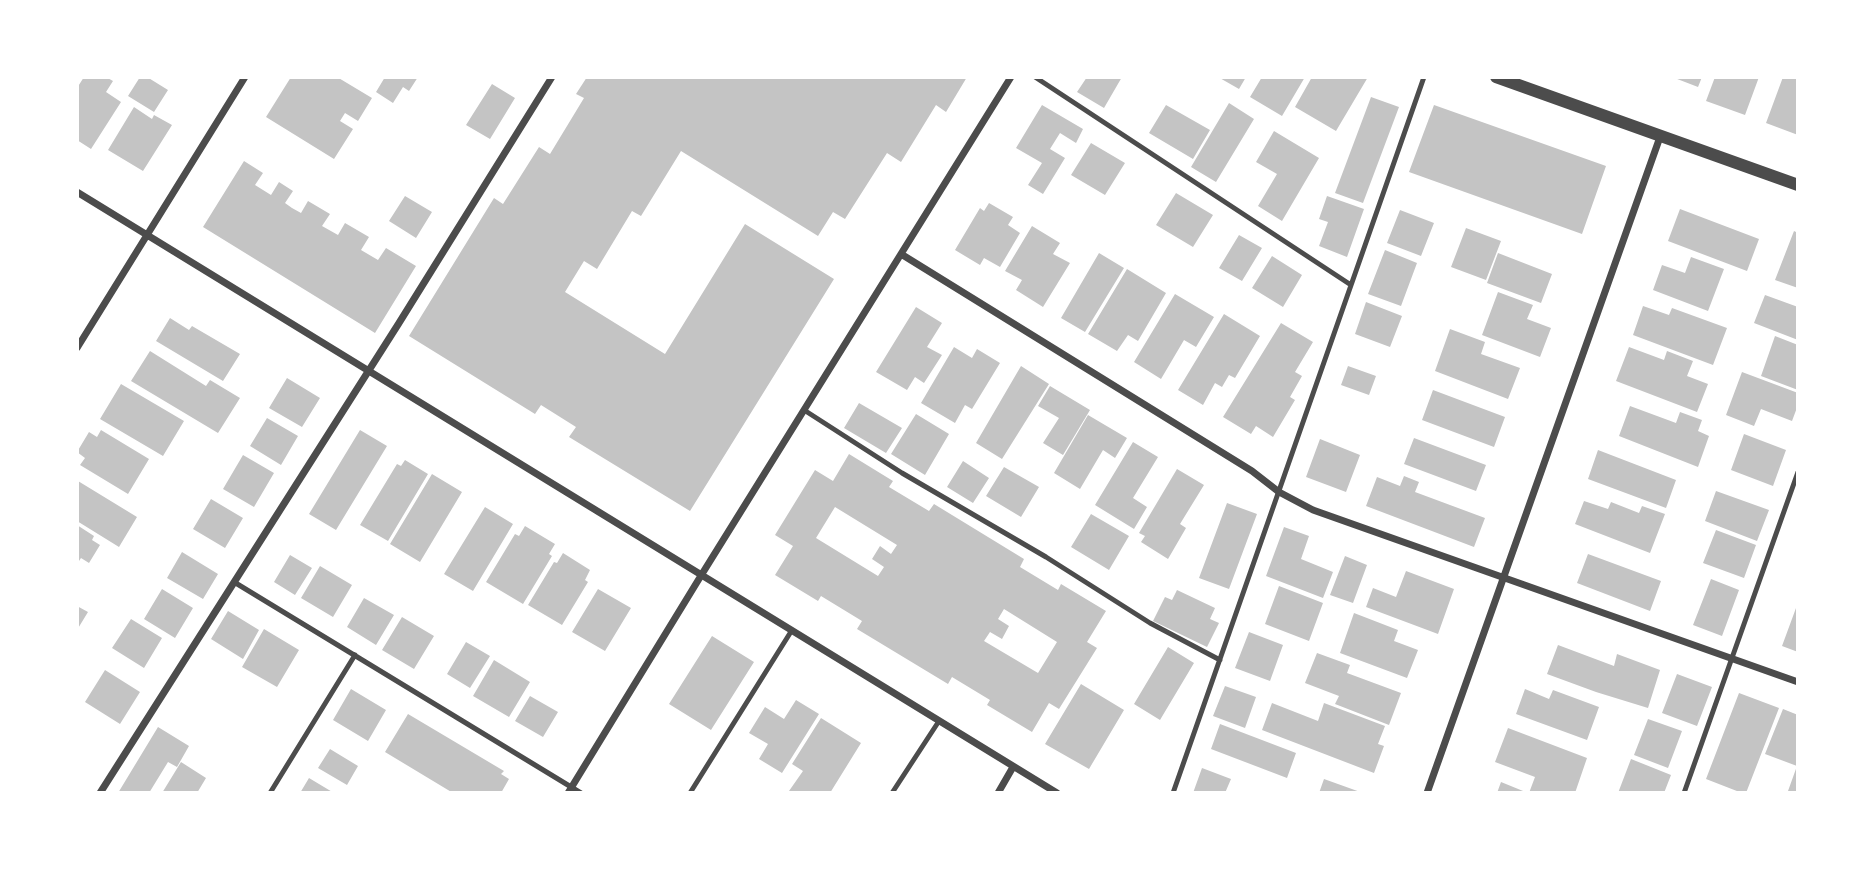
<!DOCTYPE html>
<html>
<head>
<meta charset="utf-8">
<style>
  body { margin:0 }
  #map { position:relative; width:1875px; height:870px; overflow:hidden; background:#fff; font-family:Raleway,sans-serif }
  canvas { display:block }
  .frame { position:absolute; inset:0; border:79px solid #fff; pointer-events:none }
</style>
</head>
<body>
<div id="map">
<canvas width="1875" height="870"></canvas>
<div class="frame"></div>
</div>
<script>
const c = document.querySelector('canvas').getContext('2d');
c.lineJoin = 'round';
function fill(path, color) { c.fillStyle = color; c.fill(path, 'evenodd'); }
const shape = rows => new Path2D(rows.map(r => 'M' + r).join(''));
function stroke(path, color, width, dash) { c.strokeStyle = color; c.lineWidth = width; c.lineCap = dash ? 'butt' : 'round'; c.setLineDash(dash || []); c.stroke(path); }
fill(shape([
  [84,77,106,77,113,81,106,92,121,102,91,149,77,140,77,88],
  [140,77,147,77,168,90,154,112,128,96],
  [291,77,337,77,372,98,358,121,345,113,340,121,353,129,334,159,266,117],
  [385,77,418,77,409,91,403,87,393,103,376,92],
  [587,77,967,77,946,112,936,105,901,162,887,153,845,219,833,212,818,236,681,151,641,216,632,211,597,269,584,261,565,292,665,354,745,224,834,279,690,511,569,437,576,427,541,405,535,414,409,336,494,198,503,204,539,147,550,154,584,98,576,94],
  [1087,77,1122,77,1104,108,1077,92],
  [1218,77,1246,77,1239,89],
  [1262,77,1305,77,1282,116,1250,97],
  [1312,77,1368,77,1336,131,1295,107],
  [1672,77,1702,77,1698,87],
  [1715,77,1759,77,1745,115,1706,101],
  [1783,77,1798,78,1798,135,1766,123],
  [492,84,515,98,490,139,466,125],
  [1371,97,1399,107,1363,203,1335,193],
  [1229,103,1254,119,1216,182,1191,167],
  [1042,105,1083,129,1076,143,1060,133,1050,149,1065,158,1043,194,1028,185,1042,163,1016,148],
  [1166,105,1210,130,1193,159,1149,133],
  [1434,105,1606,166,1582,234,1409,172],
  [134,107,152,119,154,115,172,125,143,171,108,150],
  [1274,131,1319,158,1282,221,1258,206,1277,174,1256,162],
  [1091,143,1125,163,1105,195,1071,175],
  [244,161,263,173,255,185,271,195,279,182,293,191,285,203,292,208,301,213,308,201,330,214,322,226,338,235,345,223,369,237,361,250,378,260,386,248,416,266,375,333,203,227],
  [1176,193,1213,215,1193,247,1156,225],
  [405,196,432,212,416,238,389,221],
  [1327,196,1364,209,1347,257,1319,246,1328,222,1319,219],
  [989,203,1013,217,1008,225,1020,233,1000,267,984,258,980,265,955,250,980,208,984,211],
  [1680,209,1759,239,1747,271,1668,241],
  [1400,210,1434,223,1421,256,1387,243],
  [1032,226,1060,243,1053,254,1070,263,1043,307,1016,290,1022,280,1005,271],
  [1466,228,1501,241,1486,280,1451,267],
  [1794,231,1798,233,1798,288,1775,280],
  [1239,235,1262,248,1242,281,1219,268],
  [1385,250,1417,263,1401,306,1368,294],
  [1099,253,1124,268,1085,332,1061,318],
  [1498,253,1552,274,1541,303,1487,283],
  [1272,256,1302,275,1283,307,1252,288],
  [1691,257,1724,269,1708,311,1653,290,1662,265,1685,273],
  [1127,269,1166,293,1138,341,1128,335,1117,351,1088,334],
  [1498,292,1533,305,1527,319,1551,328,1540,357,1482,335],
  [1175,294,1214,317,1196,347,1184,340,1161,379,1134,362],
  [1765,295,1798,307,1798,340,1754,323],
  [1366,302,1402,316,1390,347,1355,334],
  [1643,306,1669,315,1672,308,1727,328,1713,365,1633,335],
  [916,307,942,323,927,347,942,355,924,383,915,377,907,390,876,372],
  [1224,314,1260,336,1235,378,1229,375,1222,387,1215,383,1203,405,1178,390],
  [170,318,189,330,192,326,240,354,223,381,156,341],
  [1281,323,1313,342,1295,372,1302,376,1290,397,1295,400,1273,437,1256,426,1251,434,1223,417],
  [1450,329,1485,342,1481,354,1520,368,1508,399,1435,371],
  [1775,336,1798,345,1798,390,1761,376],
  [954,347,972,358,977,349,1000,363,972,409,965,405,955,423,921,403],
  [1629,347,1664,360,1667,351,1693,361,1687,376,1708,384,1697,412,1616,381],
  [150,351,206,386,210,380,240,398,218,433,131,381],
  [1021,366,1049,384,1002,459,976,443],
  [1348,366,1376,376,1369,395,1341,385],
  [1742,372,1798,393,1798,405,1792,421,1761,409,1754,426,1726,415],
  [287,378,320,398,302,427,269,408],
  [121,384,184,421,163,456,100,419],
  [1050,386,1090,410,1063,455,1043,443,1059,418,1038,406],
  [1433,390,1505,417,1494,447,1422,420],
  [859,403,902,428,886,453,844,428],
  [1630,406,1676,423,1680,412,1702,420,1698,431,1709,436,1698,467,1619,436],
  [916,414,949,434,925,475,891,454],
  [1088,415,1127,438,1115,458,1103,450,1080,489,1054,473],
  [267,418,298,436,281,465,250,446],
  [101,430,149,459,128,494,80,465,85,458,77,452,89,432,97,437],
  [360,430,387,446,336,530,309,514],
  [1744,434,1786,450,1773,486,1731,470],
  [1414,438,1486,465,1476,491,1404,464],
  [1320,439,1360,455,1346,492,1306,477],
  [1133,442,1158,457,1133,498,1147,507,1134,529,1095,505],
  [1598,450,1676,480,1666,508,1588,479],
  [849,454,893,481,889,487,929,511,934,504,1024,559,1020,567,1058,590,1061,584,1106,611,1087,642,1097,648,1059,709,1049,703,1032,732,987,705,990,700,952,677,948,684,857,629,862,621,821,596,818,601,775,575,793,546,775,535,815,470,833,481],
  [835,507,897,545,891,554,880,546,872,559,884,567,878,576,816,538],
  [1004,609,1057,642,1038,673,984,641,990,632,1002,639,1009,626,998,619],
  [243,455,274,473,254,507,223,489],
  [405,460,428,474,388,541,360,525,397,464,401,466],
  [963,461,989,478,973,503,947,487],
  [1004,467,1039,487,1021,517,986,496],
  [1177,469,1204,485,1180,524,1186,528,1168,559,1141,542,1145,536,1139,533],
  [432,474,462,492,420,562,390,544],
  [1404,476,1419,482,1415,492,1485,518,1474,547,1366,506,1377,477,1400,486],
  [78,481,137,517,119,547,77,521],
  [1716,491,1769,510,1757,541,1705,521],
  [211,499,243,518,225,548,193,529],
  [1584,501,1608,509,1611,502,1639,513,1642,506,1665,514,1650,553,1575,524],
  [1227,503,1257,514,1229,589,1199,578],
  [485,507,513,524,473,591,444,574],
  [1091,514,1129,536,1109,570,1071,547],
  [77,525,94,536,92,540,100,545,89,563,81,558,77,564],
  [525,526,555,544,549,554,552,556,523,604,486,582,515,534,519,536],
  [1284,527,1309,536,1301,559,1333,572,1323,598,1266,576],
  [1716,530,1756,545,1744,578,1703,563],
  [182,552,218,574,203,599,167,578],
  [563,553,590,570,585,580,588,582,562,625,528,605,554,562,557,563],
  [1588,554,1661,581,1650,611,1577,583],
  [290,555,312,568,295,595,274,582],
  [1345,556,1367,565,1353,603,1330,595],
  [320,566,352,585,333,617,301,598],
  [1406,571,1454,589,1438,634,1366,607,1373,588,1396,597],
  [1711,579,1739,590,1722,636,1693,625],
  [1279,586,1323,603,1309,641,1265,624],
  [162,589,193,608,175,638,144,619],
  [598,589,631,608,605,651,572,632],
  [1177,590,1215,608,1210,619,1219,623,1207,647,1153,621,1165,597,1172,600],
  [364,598,394,615,376,645,347,627],
  [77,606,88,612,77,630],
  [1796,608,1798,609,1798,652,1782,646],
  [228,611,259,630,243,659,211,639],
  [1354,613,1398,630,1394,641,1418,650,1407,678,1340,653],
  [402,617,434,636,414,669,382,650],
  [131,619,162,638,144,668,112,648],
  [264,629,299,650,277,687,242,667],
  [1249,632,1283,645,1270,681,1235,668],
  [712,636,754,662,711,730,669,704],
  [466,642,490,656,470,688,447,674],
  [1558,645,1614,666,1617,654,1660,670,1648,708,1596,692,1547,674],
  [1168,647,1194,663,1160,720,1134,704],
  [1317,653,1350,665,1347,673,1401,693,1389,725,1335,704,1339,696,1305,683],
  [494,660,530,682,509,717,473,696],
  [105,670,140,692,120,724,85,702],
  [1677,674,1712,687,1697,726,1662,713],
  [1081,684,1124,710,1089,769,1045,744],
  [1225,686,1256,697,1245,728,1213,716],
  [351,689,386,710,368,741,333,720],
  [1525,689,1549,699,1553,690,1599,707,1587,740,1516,714],
  [1739,693,1779,708,1746,793,1742,793,1706,779],
  [530,696,558,712,543,737,515,721],
  [796,700,819,714,782,773,759,759,768,744,749,733,765,707,784,719],
  [1272,703,1318,721,1324,703,1385,726,1378,744,1384,746,1374,773,1262,730],
  [1783,709,1798,715,1798,793,1788,791,1797,766,1765,754],
  [408,714,504,771,501,774,509,779,501,793,453,793,385,752],
  [821,718,861,743,830,793,792,793,789,791,803,771,792,764],
  [1648,719,1682,731,1668,768,1634,755],
  [1220,724,1296,753,1287,778,1211,749],
  [158,727,189,746,177,767,168,762,149,793,118,793],
  [1508,728,1587,758,1575,793,1529,793,1535,777,1495,762],
  [330,749,358,766,347,785,318,768],
  [1631,759,1671,775,1664,793,1618,793],
  [181,762,206,778,197,793,162,793],
  [1202,768,1231,779,1225,793,1193,793],
  [309,778,334,793,300,793],
  [1324,779,1363,793,1319,793],
  [1501,782,1528,793,1497,793]
]), '#c4c4c4');
stroke(shape([
  [1035,77,1351,285],
  [804,410,902,473,1046,557,1150,623,1220,660],
  [234,582,581,793],
  [270,793,355,655],
  [690,793,792,630],
  [892,793,939,721],
  [1173,793,1424,77],
  [1684,793,1798,472]
]), '#4c4c4c', 5);
stroke(shape([
  [77,192,1057,793],
  [901,254,1252,471,1279,492,1313,510,1798,682],
  [77,348,245,77],
  [100,793,399,323,552,77],
  [568,793,702,574,1011,77],
  [998,793,1013,767],
  [1427,793,1660,137]
]), '#4c4c4c', 7);
stroke(shape([
  [1496,77,1798,185]
]), '#4c4c4c', 12);
</script>
</body>
</html>
